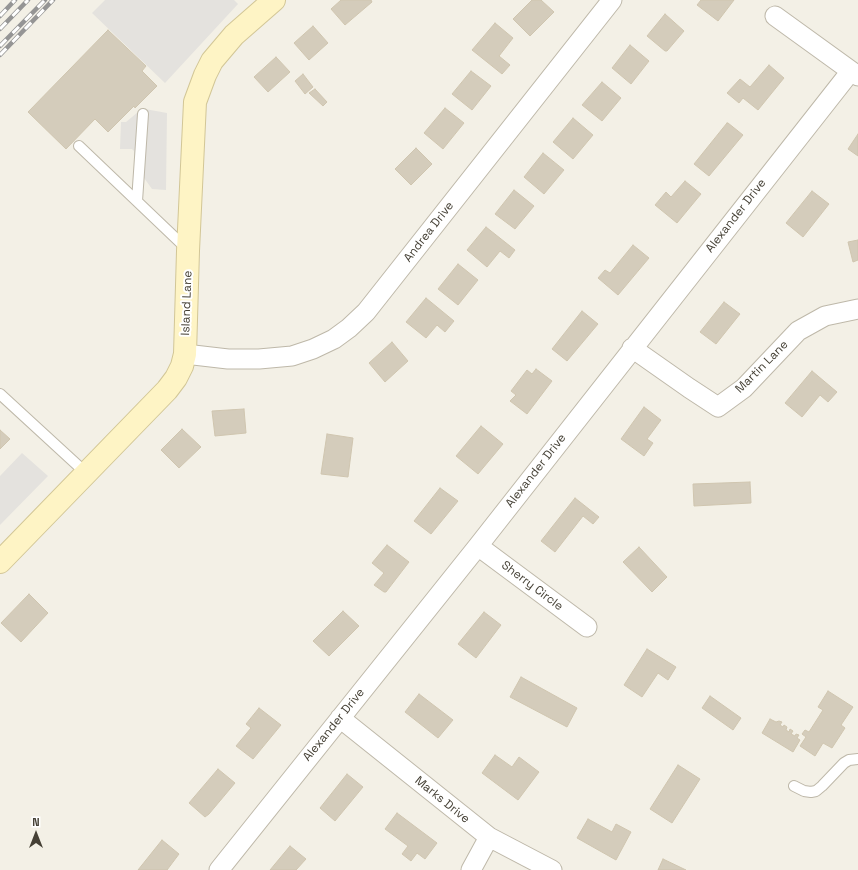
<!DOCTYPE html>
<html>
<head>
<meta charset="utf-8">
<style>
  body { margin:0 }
  #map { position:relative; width:858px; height:870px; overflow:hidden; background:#f3f0e6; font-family:"Space Grotesk",sans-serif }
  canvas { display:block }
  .north { position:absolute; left:16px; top:814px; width:40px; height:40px; -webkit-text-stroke:3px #fff; paint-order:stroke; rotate:0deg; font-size:11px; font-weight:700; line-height:16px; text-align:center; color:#454035 }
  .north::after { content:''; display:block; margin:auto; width:14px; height:18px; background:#454035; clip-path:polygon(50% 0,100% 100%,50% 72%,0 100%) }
</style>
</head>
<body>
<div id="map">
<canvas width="858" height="870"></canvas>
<div class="north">N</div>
</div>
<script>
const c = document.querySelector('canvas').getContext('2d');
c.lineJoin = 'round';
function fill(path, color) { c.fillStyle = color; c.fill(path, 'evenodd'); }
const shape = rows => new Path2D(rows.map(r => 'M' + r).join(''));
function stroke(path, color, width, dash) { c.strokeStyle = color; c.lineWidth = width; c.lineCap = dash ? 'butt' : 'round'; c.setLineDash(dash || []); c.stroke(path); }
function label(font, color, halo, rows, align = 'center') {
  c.font = font + ' "Space Grotesk",sans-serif'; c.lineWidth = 4; c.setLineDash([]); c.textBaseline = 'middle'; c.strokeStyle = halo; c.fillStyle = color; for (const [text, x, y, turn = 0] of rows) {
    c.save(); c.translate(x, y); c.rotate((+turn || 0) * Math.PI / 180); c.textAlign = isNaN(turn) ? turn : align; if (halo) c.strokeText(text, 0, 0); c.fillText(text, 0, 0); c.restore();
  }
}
fill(shape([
  [105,0,234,0,238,4,165,83,92,13],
  [145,109,167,113,166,190,152,189,134,164,134,151,132,149,120,149,121,122,126,122,138,112],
  [22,453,48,476,0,525,0,476]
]), '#e4e2de');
const building = shape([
  [341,0,371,0,372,2,345,25,331,9,341,0],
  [532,0,541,0,554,12,530,36,513,19,532,0],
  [701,0,734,0,718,21,697,5,701,0],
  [665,14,684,31,667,51,665,51,647,36,665,14],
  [495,23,513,38,499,56,510,65,502,74,472,50,495,23],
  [313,26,328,43,309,60,294,43,313,26],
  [108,30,146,66,142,71,157,86,135,108,134,106,108,132,95,119,66,149,28,112,108,30],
  [630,45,649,61,631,84,612,68,630,45],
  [276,57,290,72,268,92,254,77,276,57],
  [769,65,784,78,758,110,743,98,739,103,727,93,740,79,750,87,769,65],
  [471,71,491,86,472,110,452,94,471,71],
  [303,74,313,87,305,94,295,81,303,74],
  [602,82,621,98,602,121,582,105,602,82],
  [315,89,327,102,323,106,309,93,315,89],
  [445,108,464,123,443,149,424,133,445,108],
  [573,118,593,135,573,159,553,142,573,118],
  [727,123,728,123,743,135,709,176,694,164,727,123],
  [858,134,858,156,848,149,858,134],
  [416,148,432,164,411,185,395,169,416,148],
  [543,153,564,170,544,194,524,177,543,153],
  [685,181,701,194,677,223,655,205,666,192,671,197,685,181],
  [514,190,534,206,515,229,495,214,514,190],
  [812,191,829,204,803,237,786,223,812,191],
  [486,227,515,250,509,258,500,251,487,267,467,250,486,227],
  [858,240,858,260,853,262,848,242,858,240],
  [633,245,649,258,618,295,598,278,605,270,610,273,633,245],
  [458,264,478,280,458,305,438,289,458,264],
  [426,298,454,321,445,332,437,325,426,338,406,322,426,298],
  [724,302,740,314,716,344,700,332,724,302],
  [582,311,598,324,567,361,552,349,582,311],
  [392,342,408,361,385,382,369,363,392,342],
  [536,369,552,381,527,414,510,401,516,395,511,391,527,370,532,374,536,369],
  [812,371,837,392,828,402,820,395,802,417,785,403,812,371],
  [644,407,661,420,647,439,653,443,644,456,621,439,644,407],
  [244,409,246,433,215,436,212,411,244,409],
  [481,426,503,444,478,474,456,456,481,426],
  [182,429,201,447,179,468,161,450,182,429],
  [0,430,10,439,0,449,0,430],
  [327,434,353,438,348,477,321,474,327,434],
  [750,482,751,503,694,506,693,484,750,482],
  [440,488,458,501,431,534,414,521,440,488],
  [575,498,599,517,593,524,583,516,555,552,541,541,575,498],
  [387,545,409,562,386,592,384,592,374,585,384,573,372,563,387,545],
  [639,547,667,577,652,592,623,562,639,547],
  [29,594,48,613,21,642,1,623,29,594],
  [343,611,359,626,329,656,313,641,343,611],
  [484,612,501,625,476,658,458,644,484,612],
  [647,649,676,667,668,680,658,673,642,697,624,685,647,649],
  [521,677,577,708,567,727,510,697,521,677],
  [828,691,853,707,841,725,845,728,832,748,823,743,815,756,800,746,806,737,802,734,805,730,809,732,823,710,818,707,828,691],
  [419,694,453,720,438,738,405,712,419,694],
  [710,696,741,718,733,730,702,708,710,696],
  [259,708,281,725,253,759,236,746,251,728,246,724,259,708],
  [770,719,776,722,779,721,782,722,780,725,783,727,784,725,787,727,786,730,789,732,790,729,793,731,791,734,795,736,796,734,799,735,797,738,800,740,793,752,762,733,770,719],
  [495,755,512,767,519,757,539,772,518,800,482,773,495,755],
  [678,765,700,779,672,823,650,809,678,765],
  [218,769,235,783,209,814,205,817,189,803,218,769],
  [347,774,363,787,335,821,320,808,347,774],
  [397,813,437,843,425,859,417,853,411,861,402,854,408,846,385,829,397,813],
  [588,819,612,832,616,824,631,832,616,860,577,838,588,819],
  [162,840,179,854,167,870,138,870,162,840],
  [290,846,306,859,296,870,270,870,290,846],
  [663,859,686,870,658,870,663,859]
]);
fill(building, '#d4ccbb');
stroke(building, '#cfc5af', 1);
const lane = shape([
  [79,146,187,249],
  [137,201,143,114],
  [0,394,86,473],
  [794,786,804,791,811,792,816,791,822,786,844,763,849,760,858,759]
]);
const street = shape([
  [775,16,858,76],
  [632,348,689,388,718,407,744,388,798,331,825,316,858,309],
  [185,354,228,359,259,359,292,356,313,349,334,339,349,328,366,312,612,0],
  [478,546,587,627],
  [340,718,489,837,552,870],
  [219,870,478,546,851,71],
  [471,870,489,837]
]);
const secondary = shape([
  [0,562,167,390,176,378,182,366,185,354,188,251,195,102,205,75,212,61,234,35,274,0]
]);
stroke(lane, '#beb8a9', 12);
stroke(street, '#beb8a9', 21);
stroke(secondary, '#d2c696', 24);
stroke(lane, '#fff', 10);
stroke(street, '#fff', 19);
stroke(secondary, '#fef4c5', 22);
const rail = shape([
  [0,16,15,0],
  [0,29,28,0],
  [0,46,45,0],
  [0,55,53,0]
]);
stroke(rail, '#959595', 4.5);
stroke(rail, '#fff', 3, [9]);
label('12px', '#454035', '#fff', [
  ["Alexander Drive",736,216,-52],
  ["Andrea Drive",429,232,-52],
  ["Island Lane",187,303,-88],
  ["Martin Lane",762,367,-45],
  ["Alexander Drive",536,471,-52],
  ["Sherry Circle",532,586,37],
  ["Alexander Drive",334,725,-51],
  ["Marks Drive",442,800,39]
]);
</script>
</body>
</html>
